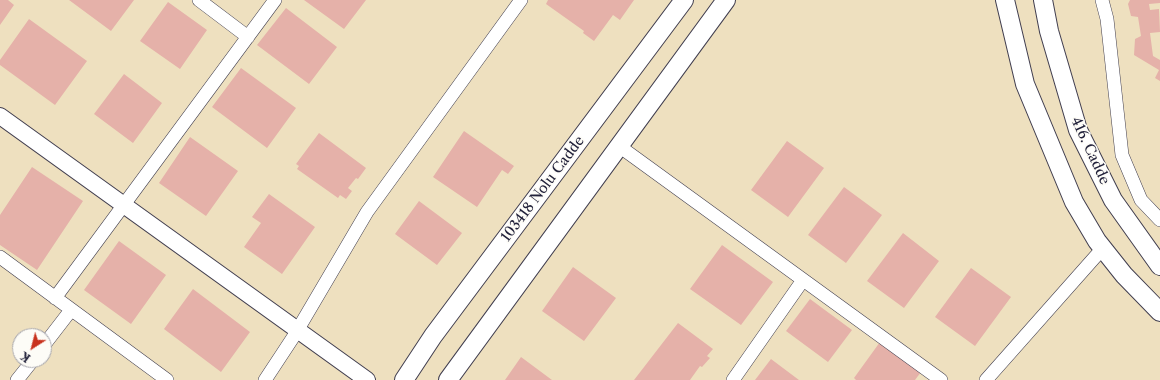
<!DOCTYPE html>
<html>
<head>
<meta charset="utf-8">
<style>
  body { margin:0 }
  #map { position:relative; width:1160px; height:380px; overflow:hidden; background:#eee0bf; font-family:"Libre Caslon Text",serif }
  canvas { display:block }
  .north { position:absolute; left:12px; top:328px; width:40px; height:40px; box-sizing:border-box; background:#fdfcf7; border:1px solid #a5a5ac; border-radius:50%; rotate:216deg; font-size:11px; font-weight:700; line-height:16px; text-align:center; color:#22223b }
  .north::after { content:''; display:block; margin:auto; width:14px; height:18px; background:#c8321e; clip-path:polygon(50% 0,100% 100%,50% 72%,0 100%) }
</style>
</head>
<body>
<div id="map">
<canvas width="1160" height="380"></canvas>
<div class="north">K</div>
</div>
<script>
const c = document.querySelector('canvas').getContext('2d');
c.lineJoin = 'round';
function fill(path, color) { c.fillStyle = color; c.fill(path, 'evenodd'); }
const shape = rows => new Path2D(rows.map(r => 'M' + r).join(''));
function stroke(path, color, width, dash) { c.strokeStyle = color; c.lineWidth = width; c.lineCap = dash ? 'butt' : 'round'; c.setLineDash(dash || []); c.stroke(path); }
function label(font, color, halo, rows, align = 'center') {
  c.font = font + ' "Libre Caslon Text",serif'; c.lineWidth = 3; c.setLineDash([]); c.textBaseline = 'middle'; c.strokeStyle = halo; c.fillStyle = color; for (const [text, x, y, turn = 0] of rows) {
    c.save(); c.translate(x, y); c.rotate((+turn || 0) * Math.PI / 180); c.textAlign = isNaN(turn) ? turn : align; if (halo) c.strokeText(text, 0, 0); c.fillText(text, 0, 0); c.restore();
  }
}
fill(shape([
  [0,0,8,0,14,5,0,25],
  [69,0,134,0,111,31],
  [304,0,366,0,344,29],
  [548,0,634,0,620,20,613,15,594,41,583,33,584,31,546,4],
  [1130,0,1160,0,1160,3,1149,4,1150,10,1159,9,1160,32,1150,33,1153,56,1160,60,1160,81,1155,78,1159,70,1134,55,1135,39,1141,36,1138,17,1131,16,1128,4],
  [168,2,207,30,180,69,140,41],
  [286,8,337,47,309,84,257,45],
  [29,19,87,61,55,105,0,65,0,60],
  [241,68,296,108,267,148,212,107],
  [124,74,162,103,133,143,94,114],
  [464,131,514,166,508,174,502,170,477,207,433,177],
  [319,133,366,168,358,179,356,178,348,188,352,191,346,199,340,195,338,198,297,169,299,166,296,164],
  [190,137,238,171,206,216,159,183],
  [787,141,824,168,788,217,751,190],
  [32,167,83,201,37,270,0,245,0,215],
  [844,187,882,215,846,263,808,235],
  [269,194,315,227,282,274,244,247,261,223,252,217],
  [419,201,462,233,437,265,395,234],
  [903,233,939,261,904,308,867,281],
  [119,241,166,275,131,324,84,290],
  [722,245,773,282,741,325,690,289],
  [573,267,616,298,584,341,542,311],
  [971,268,1011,297,975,346,935,317],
  [193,289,250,332,221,372,164,329],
  [810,299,852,330,828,362,786,331],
  [678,323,713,349,707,356,710,358,702,367,700,366,690,380,634,380],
  [880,342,921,372,915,380,856,380,854,378],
  [521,357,552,380,505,380],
  [771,359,799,380,755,380]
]), '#e5b1a9');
const minor = shape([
  [199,0,248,37],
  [1102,0,1107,19,1122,155,1141,200,1160,220],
  [619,146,941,380],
  [0,257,167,380],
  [55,298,275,0],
  [44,345,71,310],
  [17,380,33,360],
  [265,380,294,336,367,212,521,0],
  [733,380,803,280],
  [986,380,1103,248]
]);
const tertiary = shape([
  [0,116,367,380]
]);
const secondary = shape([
  [1005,0,1025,84,1074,202,1097,241,1124,275,1160,312],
  [1043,0,1049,31,1078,130,1113,200,1160,266],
  [404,380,433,336,684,0],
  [448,380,726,0]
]);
stroke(minor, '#413e4f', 14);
stroke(tertiary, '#413e4f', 18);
stroke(secondary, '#413e4f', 20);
stroke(minor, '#fff', 13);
stroke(tertiary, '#fff', 16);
stroke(secondary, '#fff', 18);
label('14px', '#22223b', '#fdfcf7', [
  ["416. Cadde",1090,151,65],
  ["103418 Nolu Cadde",543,189,-53]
]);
</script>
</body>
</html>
